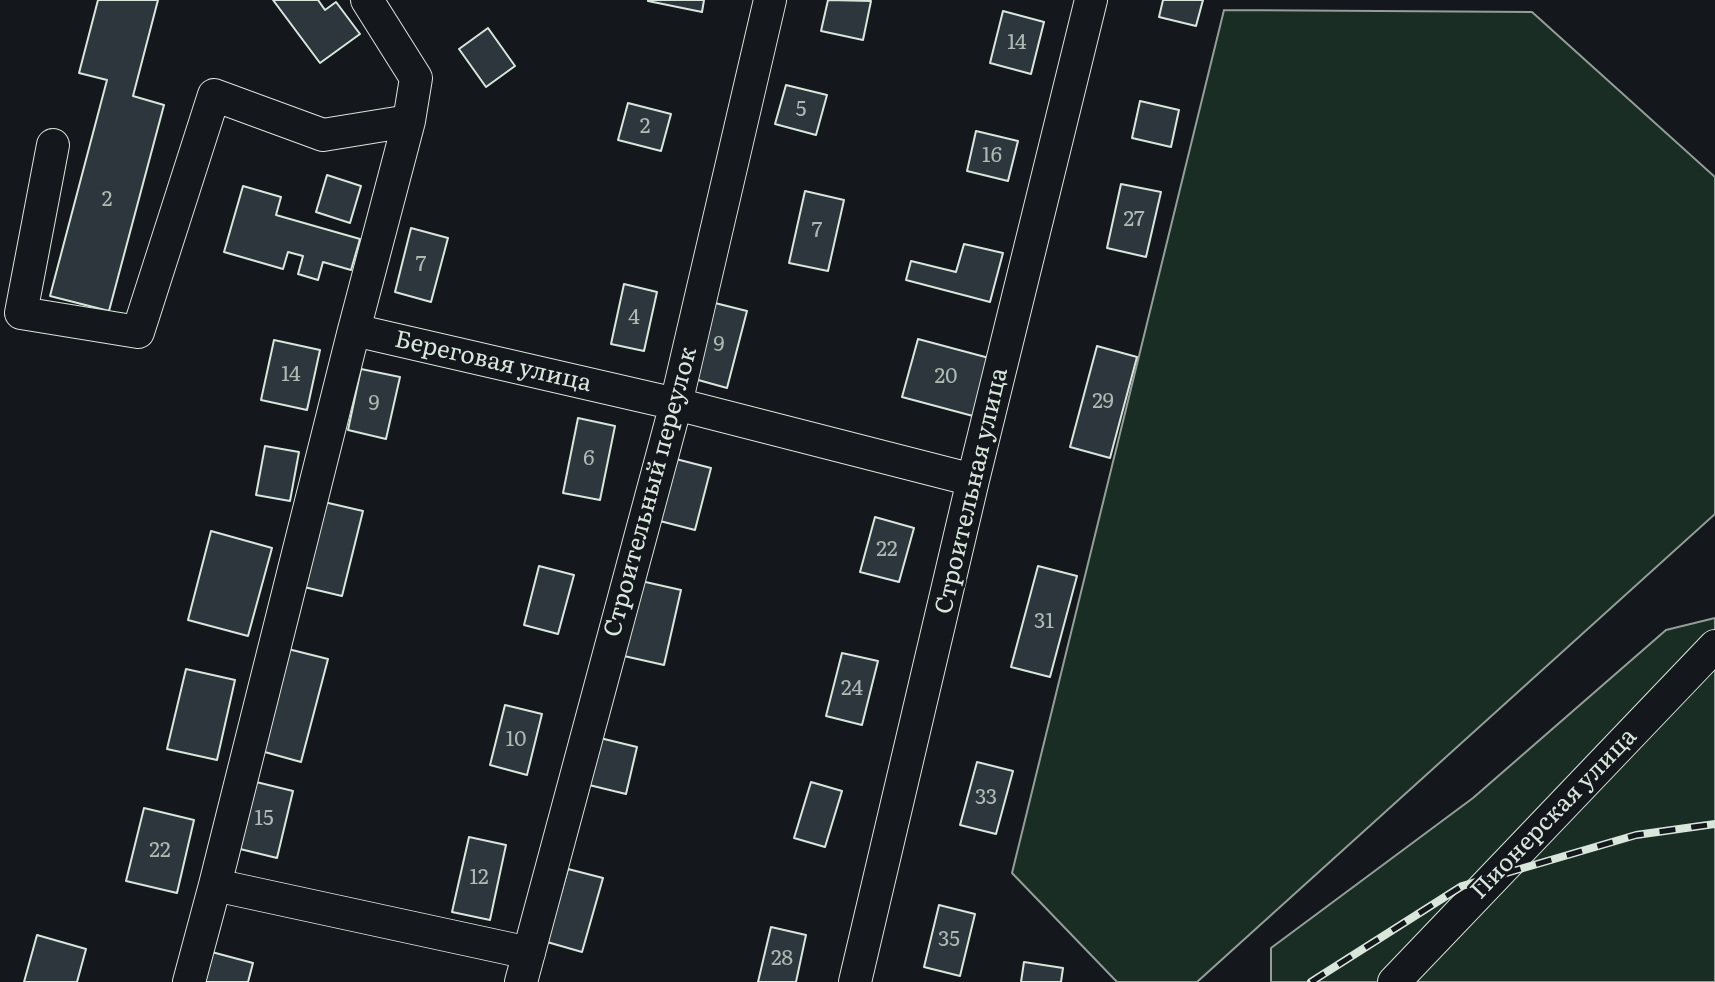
<!DOCTYPE html>
<html>
<head>
<meta charset="utf-8">
<style>
  body { margin:0 }
  canvas { display:block; background:#14181c }
</style>
</head>
<body>
<canvas width="1715" height="982"></canvas>
<script>
const c = document.querySelector('canvas').getContext('2d');
c.lineJoin = 'round';
function fill(path, color) { c.fillStyle = color; c.fill(path, 'evenodd'); }
const shape = rows => new Path2D(rows.map(r => 'M' + r).join(''));
function stroke(path, color, width, dash) { c.strokeStyle = color; c.lineWidth = width; c.lineCap = dash ? 'butt' : 'round'; c.setLineDash(dash || []); c.stroke(path); }
function label(font, color, halo, rows, align = 'center') {
  c.font = font + ' Literata,serif'; c.lineWidth = 5; c.setLineDash([]); c.textBaseline = 'middle'; c.strokeStyle = halo; c.fillStyle = color; for (const [text, x, y, turn = 0] of rows) {
    c.save(); c.translate(x, y); c.rotate((+turn || 0) * Math.PI / 180); c.textAlign = isNaN(turn) ? turn : align; if (halo) c.strokeText(text, 0, 0); c.fillText(text, 0, 0); c.restore();
  }
}
const green = shape([
  [1224,10,1532,12,1715,177,1715,514,1197,982,1117,982,1012,873,1224,10],
  [1715,618,1715,982,1271,982,1271,948,1473,798,1666,630,1715,618]
]);
fill(green, '#1a2d24');
stroke(green, '#939e99', 2);
const building = shape([
  [98,0,158,0,133,96,164,105,109,311,50,296,107,80,79,73,98,0],
  [273,0,318,0,325,10,336,2,360,34,320,63,273,0],
  [648,0,704,0,702,12,648,1,648,0],
  [828,0,871,1,863,40,821,31,828,0],
  [1163,0,1203,0,1196,26,1159,17,1163,0],
  [1003,11,1044,22,1031,74,990,63,1003,11],
  [488,28,515,66,486,87,459,49,488,28],
  [786,85,827,95,816,135,775,124,786,85],
  [1140,101,1179,110,1171,147,1132,138,1140,101],
  [628,103,671,114,661,151,618,140,628,103],
  [976,131,1018,141,1008,181,967,171,976,131],
  [327,175,361,186,350,223,316,212,327,175],
  [1121,184,1161,192,1146,257,1107,248,1121,184],
  [243,186,281,197,276,215,360,239,351,270,323,262,318,280,298,274,303,256,288,252,283,269,224,252,243,186],
  [805,191,844,200,828,271,789,263,805,191],
  [411,228,448,238,431,302,395,292,411,228],
  [964,244,1003,253,990,302,906,280,911,261,956,272,964,244],
  [624,284,657,292,644,351,611,344,624,284],
  [711,302,747,311,727,388,691,378,711,302],
  [918,339,989,358,973,416,902,397,918,339],
  [274,340,320,350,307,410,261,400,274,340],
  [1097,346,1137,357,1110,458,1070,447,1097,346],
  [361,369,400,377,386,439,348,430,361,369],
  [578,418,615,426,600,500,563,493,578,418],
  [265,446,299,452,290,501,256,495,265,446],
  [672,458,711,468,695,530,656,520,672,458],
  [324,502,363,511,342,596,304,587,324,502],
  [875,517,914,528,899,582,860,572,875,517],
  [211,531,272,548,248,636,188,620,211,531],
  [539,566,574,575,558,634,524,625,539,566],
  [1038,566,1077,576,1050,677,1011,667,1038,566],
  [641,581,681,590,664,665,624,656,641,581],
  [288,649,328,659,301,762,261,751,288,649],
  [842,653,878,661,862,725,826,716,842,653],
  [186,669,235,680,217,760,167,749,186,669],
  [505,705,542,714,527,775,490,765,505,705],
  [600,738,637,747,626,794,589,785,600,738],
  [977,762,1013,771,996,834,960,825,977,762],
  [252,781,293,791,277,858,236,848,252,781],
  [811,782,842,791,825,847,794,838,811,782],
  [144,808,194,820,177,893,126,881,144,808],
  [469,837,506,845,490,920,452,912,469,837],
  [568,869,603,878,582,952,547,942,568,869],
  [939,905,975,914,960,976,924,967,939,905],
  [771,927,806,935,796,982,758,982,771,927],
  [37,935,86,949,77,982,24,982,37,935],
  [208,951,253,963,248,982,200,982,208,951],
  [1024,962,1063,968,1061,982,1021,982,1024,962]
]);
fill(building, '#2c363c');
stroke(building, '#d8e6dc', 2);
const minor = shape([
  [367,0,416,78,409,121,354,330,676,404,973,480],
  [53,145,21,313,138,332,214,95,323,135,409,121],
  [215,885,529,953],
  [189,982,215,885,354,330],
  [521,982,676,404,770,0],
  [855,982,973,480,1091,0],
  [1394,982,1715,646]
]);
stroke(minor, '#d8e6dc', 34);
stroke(minor, '#14181c', 32);
const rail = shape([
  [1311,982,1462,886,1636,835,1715,824]
]);
stroke(rail, '#d8e6dc', 8);
stroke(rail, '#14181c', 5, [16]);
label('21px', '#adbab4', null, [
  ["14",1017,43],
  ["5",801,110],
  ["2",645,127],
  ["16",992,156],
  ["2",107,200],
  ["27",1134,220],
  ["7",817,231],
  ["7",421,265],
  ["4",634,318],
  ["9",719,345],
  ["14",291,375],
  ["20",946,377],
  ["29",1103,402],
  ["9",374,404],
  ["6",589,459],
  ["22",887,550],
  ["31",1044,622],
  ["24",852,689],
  ["10",516,740],
  ["33",986,798],
  ["15",264,819],
  ["22",160,851],
  ["12",479,878],
  ["35",949,940],
  ["28",782,959]
]);
label('24px', '#d8e6dc', '#14181c', [
  ["Береговая улица",493,362,13],
  ["Строительная улица",972,491,-77],
  ["Строительный переулок",651,492,-75],
  ["Пионерская улица",1554,814,-46]
]);
</script>
</body>
</html>
